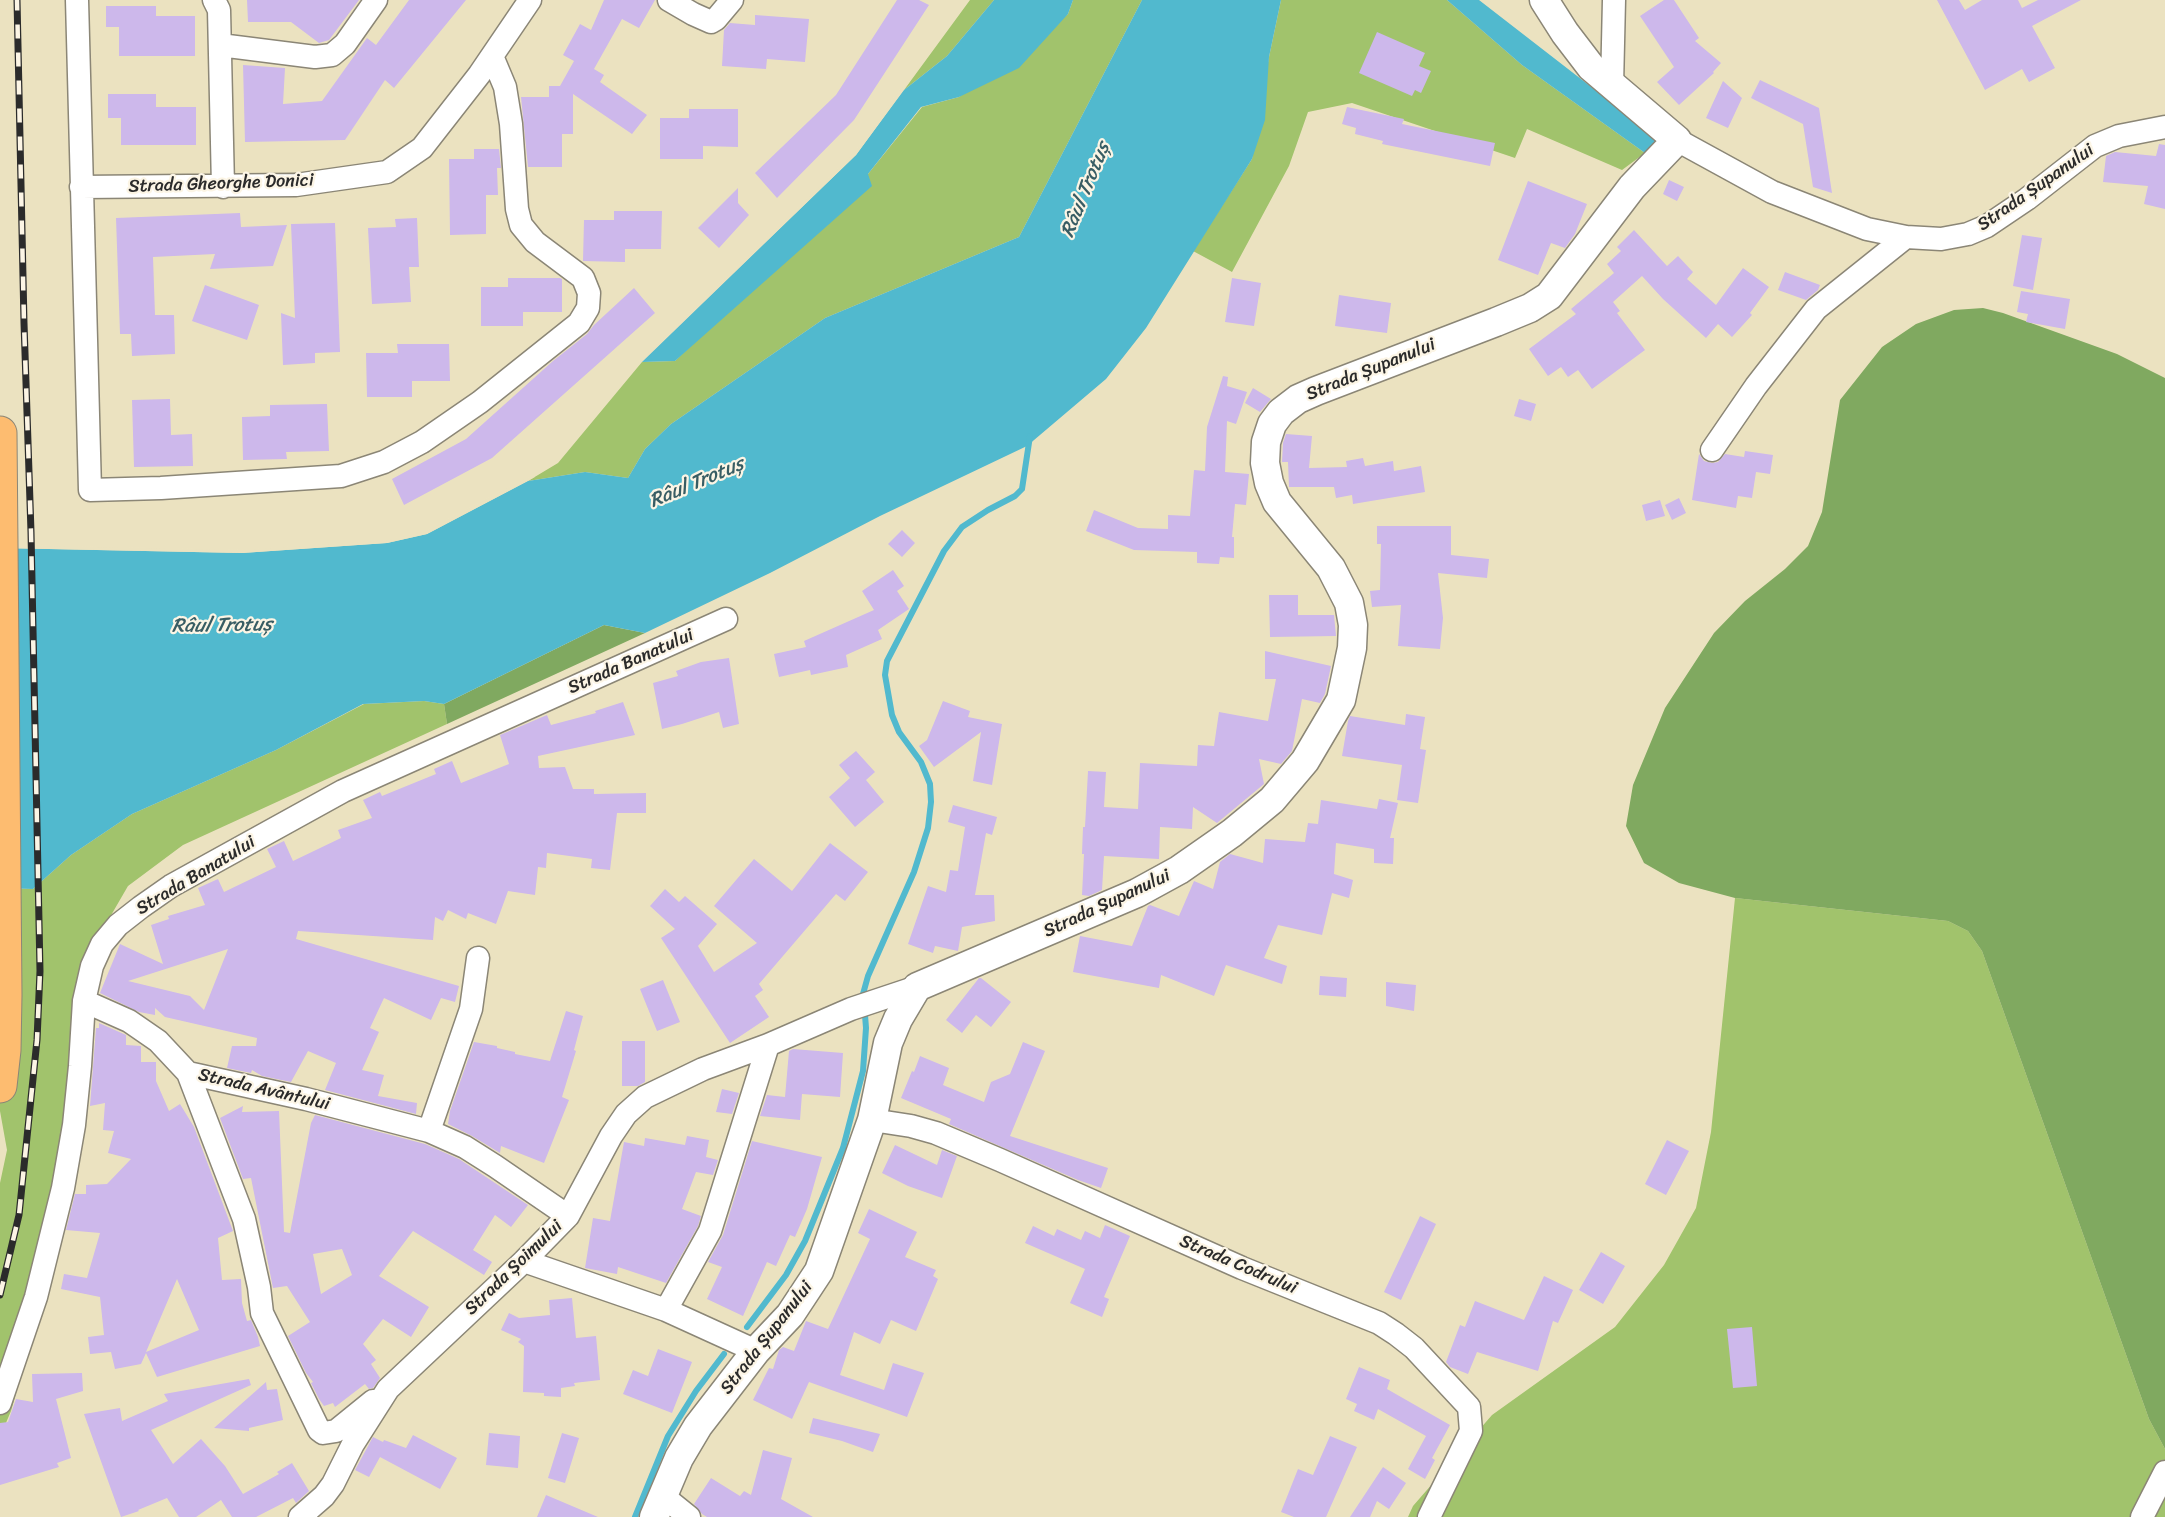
<!DOCTYPE html>
<html>
<head>
<meta charset="utf-8">
<style>
  body { margin:0 }
  canvas { display:block; background:#ebe2c0 }
</style>
</head>
<body>
<canvas width="2165" height="1517"></canvas>
<script>
const c = document.querySelector('canvas').getContext('2d');
c.lineJoin = 'round';
function fill(path, color) { c.fillStyle = color; c.fill(path, 'evenodd'); }
const shape = rows => new Path2D(rows.map(r => 'M' + r).join(''));
function stroke(path, color, width, dash) { c.strokeStyle = color; c.lineWidth = width; c.lineCap = dash ? 'butt' : 'round'; c.setLineDash(dash || []); c.stroke(path); }
function label(font, color, halo, rows, align = 'center') {
  c.font = font + ' Sriracha,sans-serif'; c.lineWidth = 4.5; c.setLineDash([]); c.textBaseline = 'middle'; c.strokeStyle = halo; c.fillStyle = color; for (const [text, x, y, turn = 0] of rows) {
    c.save(); c.translate(x, y); c.rotate((+turn || 0) * Math.PI / 180); c.textAlign = isNaN(turn) ? turn : align; if (halo) c.strokeText(text, 0, 0); c.fillText(text, 0, 0); c.restore();
  }
}
fill(shape([
  [970,0,994,0,947,56,904,90],
  [1073,0,1142,0,1019,237,825,318,671,424,645,449,628,478,585,472,528,481,558,463,642,362,675,361,868,174,922,107,959,97,1068,14],
  [1281,0,1447,0,1522,65,1645,153,1622,170,1527,129,1515,158,1352,103,1308,112,1289,166,1232,272,1193,251,1252,159,1269,57],
  [424,701,444,704,447,724,183,845,128,886,88,955,41,1305,11,1411,0,1437,0,1183,7,1150,0,1111,0,888,33,889,71,855,132,814,276,750,364,704],
  [1735,898,1948,921,1968,931,1982,951,2149,1419,2165,1449,2165,1517,1408,1517,1413,1506,1492,1415,1615,1327,1664,1265,1696,1208,1711,1132]
]), '#a1c36c');
fill(shape([
  [1983,308,2003,313,2117,354,2165,378,2165,1449,2149,1419,1982,951,1968,931,1948,921,1735,898,1679,883,1644,863,1626,826,1633,785,1665,708,1714,633,1745,601,1785,569,1808,546,1822,512,1840,400,1882,347,1916,324,1954,310],
  [604,625,645,633,447,724,444,704]
]), '#80a960');
fill(shape([
  [994,0,1073,0,1068,14,1019,68,959,97,921,107,868,174,872,186,675,361,642,362,856,155,904,90,947,56],
  [1142,0,1281,0,1269,57,1265,120,1252,159,1146,328,1106,379,1027,446,880,516,770,573,645,633,604,625,444,704,424,701,363,704,276,750,132,814,71,855,33,889,0,888,0,548,242,553,387,543,427,534,528,481,585,472,628,478,645,449,671,424,825,318,1019,237],
  [1447,0,1479,0,1661,141,1645,153,1522,65]
]), '#51b9ce');
fill(shape([
  [910,81,856,155,639,364,640,360,854,153,901,88],
  [535,477,427,534,387,543,242,553,0,548,0,545,242,550,387,540,426,531,526,478]
]), '#ebe2c0');
stroke(shape([
  [863,994,868,976,914,872,928,828,931,802,930,784,921,762,899,732,892,715,885,675,887,661,944,551,962,527,988,510,1015,496,1022,489,1030,436],
  [747,1327,786,1275,805,1241,843,1148,863,1071,866,1028,865,1015],
  [635,1517,668,1436,696,1391,724,1354]
]), '#51b9ce', 6);
fill(shape([
  [247,0,359,0,329,40,319,43,291,22,248,22],
  [409,0,466,0,394,88,385,80,345,140,245,142,243,65,285,68,283,104,322,101,367,38,376,45],
  [604,0,655,0,639,28,622,19,594,69,604,75,600,82,647,115,632,134,573,94,573,134,562,134,562,167,528,167,521,97,549,97,549,86,560,86,574,61,563,55,580,24,591,30],
  [897,0,919,0,929,5,854,120,777,198,755,173,836,95],
  [1664,0,1674,0,1699,38,1695,41,1721,63,1713,72,1714,73,1679,105,1657,82,1674,67,1640,16],
  [1937,0,1959,0,1965,10,1982,0,2018,0,2022,8,2038,0,2081,0,2032,26,2055,68,2029,82,2022,69,1985,90],
  [106,6,156,6,156,16,195,16,195,56,119,56,119,27,106,27],
  [755,15,809,19,805,62,767,59,766,69,722,66,724,30,730,23,755,25],
  [1377,32,1425,53,1419,66,1431,71,1421,93,1415,90,1412,96,1359,73],
  [1760,80,1819,108,1832,193,1813,187,1803,124,1751,98],
  [1723,81,1742,98,1728,128,1706,118],
  [108,94,156,94,156,107,196,107,196,145,121,145,121,118,108,118],
  [1347,107,1404,119,1402,124,1495,143,1490,166,1382,144,1383,141,1355,134,1356,128,1342,124],
  [689,109,738,109,738,147,703,146,703,159,660,159,660,118,689,118],
  [2159,144,2165,145,2165,209,2144,204,2148,186,2103,182,2106,156,2115,152,2156,156],
  [474,149,499,149,501,168,497,168,498,195,486,195,486,234,450,235,449,159,474,159],
  [1669,180,1684,187,1677,201,1663,194],
  [1528,181,1587,204,1575,234,1565,248,1551,243,1538,275,1498,260],
  [738,188,738,203,749,215,719,248,698,228],
  [614,211,662,211,661,249,625,249,625,262,583,261,584,220,614,220],
  [240,213,241,227,287,225,273,266,210,269,215,254,153,257,155,315,174,315,175,354,132,356,131,334,120,334,116,218],
  [417,218,419,267,409,267,411,302,372,304,368,228,396,227,395,219],
  [335,223,340,352,315,353,315,363,283,365,281,313,295,318,291,224],
  [1634,230,1667,266,1678,256,1693,272,1687,279,1716,305,1743,268,1769,287,1750,313,1752,315,1732,337,1718,324,1706,338,1663,299,1642,276,1613,302,1620,311,1617,313,1645,350,1592,389,1578,370,1568,377,1561,367,1548,376,1529,349,1576,314,1571,309,1614,273,1607,264,1621,251,1617,247],
  [2022,235,2042,238,2033,290,2013,286],
  [1785,272,1820,285,1818,290,1806,300,1778,290],
  [508,278,560,278,562,279,562,312,523,312,523,326,481,326,481,287,508,287],
  [1232,278,1261,283,1254,326,1225,322],
  [205,285,259,305,247,340,192,321],
  [634,288,655,313,492,458,404,505,392,479,466,439,553,361,587,334,594,325],
  [2021,291,2070,299,2065,329,2026,322,2028,314,2017,312],
  [1339,295,1391,303,1387,333,1335,326],
  [397,344,449,344,450,381,412,381,412,397,367,397,366,353,398,353],
  [1223,376,1228,377,1227,386,1247,392,1236,424,1227,421,1225,472,1249,474,1246,505,1235,504,1232,537,1234,537,1234,558,1220,557,1219,564,1197,563,1197,552,1134,550,1086,531,1094,510,1138,528,1168,529,1168,515,1190,516,1194,470,1205,471,1207,427],
  [1253,388,1271,399,1260,412,1245,403],
  [170,399,171,435,192,434,193,466,134,467,132,400],
  [1519,399,1536,404,1531,421,1514,416],
  [327,404,329,451,286,452,287,459,243,460,242,417,270,416,270,405],
  [1286,434,1312,436,1309,468,1347,467,1346,461,1363,458,1365,466,1393,461,1394,471,1421,466,1425,492,1353,504,1352,495,1336,498,1334,487,1289,487,1288,462,1282,462,1283,443],
  [1745,451,1773,455,1770,474,1756,472,1752,498,1738,496,1736,508,1692,500,1699,454,1704,461,1712,463,1718,462,1725,454,1744,457],
  [1679,498,1686,513,1672,520,1665,505],
  [1660,500,1665,516,1646,521,1642,505],
  [1377,526,1451,526,1451,555,1489,559,1487,578,1438,573,1443,618,1440,649,1398,646,1401,605,1372,607,1370,591,1380,590,1381,544,1377,544],
  [902,530,915,543,902,557,888,544],
  [893,570,904,586,897,591,909,609,878,630,882,639,846,655,848,667,811,675,810,670,779,677,774,654,806,647,804,641,874,610,862,591],
  [1269,595,1298,595,1298,615,1334,615,1336,636,1270,637],
  [1265,651,1331,666,1325,694,1320,703,1302,699,1292,751,1281,764,1259,759,1264,784,1217,823,1193,807,1192,829,1160,827,1159,859,1104,856,1102,890,1089,896,1082,895,1084,854,1082,854,1083,827,1085,827,1088,771,1106,772,1104,807,1138,809,1140,763,1197,766,1198,745,1214,746,1219,712,1268,721,1276,679,1265,679],
  [729,658,739,724,723,728,719,712,682,724,662,729,653,683,678,676,676,671,701,662],
  [943,701,970,711,968,717,1002,724,992,785,973,781,981,732,934,767,919,746,927,740],
  [623,702,635,735,538,756,539,768,565,767,573,789,594,789,594,794,646,793,646,813,617,813,610,870,591,868,592,859,547,853,546,868,538,867,535,895,508,891,496,924,468,913,466,919,448,910,443,921,435,917,433,940,298,931,296,939,459,986,455,1002,441,998,431,1020,384,998,370,1028,379,1032,362,1070,384,1075,378,1096,417,1103,416,1114,325,1090,336,1063,308,1051,291,1082,262,1076,252,1070,251,1073,227,1068,232,1046,256,1046,257,1038,165,1017,155,1008,155,1015,139,1012,100,993,120,944,163,964,151,925,169,919,168,916,205,905,198,888,218,879,224,892,276,867,267,849,284,841,293,861,341,838,338,830,372,818,363,800,380,792,382,796,436,774,434,769,452,761,461,783,509,764,500,735,547,715,551,725,596,713,595,711],
  [228,949,204,1010,190,996,128,981],
  [1406,714,1425,717,1420,749,1426,750,1418,803,1397,800,1402,765,1342,756,1348,721,1350,716,1405,725],
  [856,751,875,772,866,780,884,802,855,827,829,797,850,778,839,765],
  [1379,799,1398,803,1390,838,1394,838,1393,864,1374,863,1374,849,1336,843,1334,874,1353,880,1349,898,1332,893,1322,935,1278,925,1264,958,1287,966,1282,984,1226,965,1214,996,1161,975,1159,988,1073,972,1080,936,1132,946,1148,906,1150,905,1179,916,1194,881,1213,889,1220,862,1230,854,1263,863,1265,839,1305,842,1308,823,1318,824,1321,800,1377,809],
  [953,805,997,817,992,835,986,833,975,895,994,895,995,921,962,927,958,951,935,946,933,953,908,944,928,886,946,892,950,870,958,871,965,827,948,822],
  [830,843,868,872,845,901,836,894,759,984,763,990,755,996,769,1017,730,1043,661,938,675,929,650,906,665,889,679,902,685,896,717,924,698,946,714,972,757,943,714,906,754,859,792,891],
  [1320,976,1347,978,1346,997,1319,995],
  [979,978,981,978,1011,1002,991,1027,976,1015,962,1033,946,1020],
  [663,980,680,1022,657,1031,640,989],
  [1386,982,1416,985,1414,1011,1386,1006],
  [566,1011,583,1016,574,1050,576,1051,562,1097,569,1100,544,1163,501,1146,500,1153,472,1136,448,1124,450,1111,474,1042,497,1046,497,1048,515,1052,515,1054,550,1061],
  [99,1023,126,1035,126,1045,141,1046,141,1062,156,1062,156,1081,169,1111,180,1104,194,1127,233,1231,218,1238,222,1280,241,1279,242,1303,247,1321,251,1320,258,1337,260,1346,157,1377,146,1353,141,1364,115,1369,111,1352,90,1354,88,1337,104,1335,100,1297,61,1289,64,1274,87,1278,100,1233,66,1230,75,1194,86,1194,86,1185,107,1184,131,1159,108,1153,114,1131,103,1130,105,1103,90,1106,96,1028,99,1028],
  [177,1279,199,1330,146,1352],
  [622,1041,645,1041,645,1082,638,1086,622,1086],
  [1023,1042,1045,1051,1010,1136,1108,1168,1101,1188,1078,1180,949,1124,951,1119,901,1098,912,1071,914,1072,920,1056,949,1068,943,1085,984,1102,991,1082,1010,1074],
  [793,1049,843,1053,840,1097,802,1094,800,1120,760,1116,767,1095,785,1097,789,1051],
  [722,1089,739,1093,732,1114,716,1112],
  [243,1106,242,1112,279,1111,284,1232,290,1233,311,1123,315,1115,425,1144,459,1159,528,1205,511,1227,495,1215,473,1250,492,1262,484,1275,413,1231,379,1276,429,1307,411,1337,383,1319,363,1344,376,1360,371,1364,380,1378,373,1388,369,1389,365,1384,335,1407,333,1403,324,1406,319,1399,311,1383,313,1382,306,1373,288,1336,310,1322,287,1286,273,1288,251,1178,243,1179,220,1118],
  [342,1249,352,1275,321,1294,313,1254],
  [687,1136,709,1140,706,1157,718,1160,713,1175,696,1172,682,1209,701,1216,698,1226,666,1283,618,1267,617,1274,585,1268,593,1218,610,1221,624,1142,644,1146,645,1138,685,1145],
  [1667,1140,1689,1151,1666,1195,1645,1184],
  [752,1141,822,1157,807,1209,795,1237,790,1235,776,1266,767,1262,743,1316,707,1299,722,1267,708,1262,723,1235],
  [895,1145,937,1165,942,1150,957,1156,942,1198,908,1186,882,1173],
  [869,1209,917,1232,905,1257,936,1270,933,1276,938,1279,916,1331,891,1320,880,1344,854,1332,840,1375,884,1390,893,1363,924,1373,907,1417,809,1382,792,1419,753,1400,769,1368,773,1369,779,1350,783,1347,794,1351,806,1321,828,1329,870,1239,858,1233],
  [1420,1216,1436,1224,1401,1300,1384,1292],
  [1105,1225,1130,1236,1104,1297,1109,1299,1102,1317,1070,1303,1085,1269,1025,1243,1033,1226,1054,1236,1057,1229,1081,1240,1085,1231,1100,1238],
  [1601,1252,1625,1266,1603,1304,1579,1290],
  [1544,1276,1573,1290,1558,1323,1553,1321,1538,1371,1477,1352,1468,1374,1450,1367,1446,1362,1460,1325,1465,1327,1475,1301,1524,1320],
  [572,1298,576,1338,596,1336,600,1380,574,1383,575,1386,561,1388,561,1397,544,1396,544,1393,523,1392,524,1346,518,1342,521,1339,501,1330,509,1313,519,1318,550,1315,549,1300],
  [1752,1327,1757,1386,1733,1388,1727,1329],
  [658,1349,692,1362,672,1413,623,1394,633,1370,648,1376],
  [1359,1367,1390,1380,1387,1389,1450,1425,1432,1458,1435,1460,1425,1479,1408,1469,1426,1436,1378,1409,1374,1420,1354,1411,1357,1404,1346,1399],
  [82,1373,83,1391,56,1399,71,1458,57,1463,59,1467,0,1485,0,1423,8,1422,16,1399,33,1402,32,1374],
  [249,1379,251,1385,151,1430,173,1464,201,1439,225,1466,243,1494,279,1474,277,1472,292,1463,309,1491,296,1503,293,1498,256,1517,232,1517,221,1500,196,1517,179,1517,167,1498,138,1510,139,1511,121,1517,84,1414,120,1408,122,1421,168,1401,164,1394],
  [266,1382,267,1390,277,1389,283,1420,249,1428,249,1431,214,1428],
  [813,1418,880,1434,873,1452,842,1441,809,1433],
  [489,1433,520,1436,518,1468,486,1465],
  [562,1433,579,1438,565,1483,548,1478],
  [413,1435,457,1458,440,1489,380,1457,369,1477,355,1470,373,1437,383,1442,384,1440,406,1448],
  [1330,1436,1357,1447,1326,1517,1294,1517,1281,1512,1298,1469,1313,1475],
  [763,1450,792,1458,781,1499,813,1517,707,1517,702,1514,694,1504,711,1478,740,1496,744,1491,751,1495],
  [1383,1467,1406,1483,1389,1509,1377,1501,1370,1517,1350,1517],
  [546,1495,598,1517,537,1517]
]), '#cdb8eb');
const minor = shape([
  [77,0,90,490,161,488,341,476,384,462,422,442,480,402,579,323,588,308,589,293,583,278,535,242,521,225,517,209,511,124,505,87,492,56],
  [214,0,219,10,223,187],
  [669,0,693,14,711,22,716,19,732,0],
  [220,45,315,57,332,55,345,44,376,0],
  [1612,86,1614,0],
  [1677,140,1772,192,1867,229,1906,237,1941,239,1968,234,1987,226,2027,199,2095,146,2119,136,2165,127],
  [81,187,296,185,387,172,422,148,479,75,530,0],
  [1712,450,1756,386,1816,309,1906,237],
  [84,1001,129,1021,158,1041,188,1073,306,1099,429,1131,465,1147,495,1166,568,1216],
  [188,1073,244,1219,259,1287,262,1313,319,1430,323,1433,336,1431,373,1401],
  [872,1120,911,1126,936,1133,1000,1160,1242,1268,1379,1323,1396,1334,1414,1348,1469,1407,1471,1431,1429,1517],
  [429,1131,471,1009,478,958],
  [524,1261,666,1310,756,1351],
  [666,1310,710,1231,768,1045],
  [0,1403,36,1297,63,1188,74,1125,80,1066,84,1001,92,966,102,944,118,925,141,907,171,886,343,791,726,619],
  [663,1496,689,1517],
  [300,1517,324,1496,333,1484,353,1444,388,1389,524,1261,568,1216,611,1136,626,1114,645,1097,703,1069,768,1045,851,1009,917,987],
  [2142,1517,2165,1472]
]);
const tertiary = shape([
  [654,1517,679,1458,698,1426,756,1351,790,1315,819,1271,872,1120,888,1043,898,1019,917,987,1137,893,1179,870,1232,833,1272,800,1305,761,1341,700,1352,648,1353,625,1349,603,1331,568,1277,502,1269,483,1265,463,1266,442,1272,424,1281,412,1298,399,1316,391,1496,322,1530,308,1549,296,1632,187,1677,140,1591,67,1565,33,1544,0]
]);
const primary = shape([
  [0,433,5,995,4,1050,0,1086]
]);
stroke(minor, '#8b8676', 25);
stroke(tertiary, '#8b8676', 31);
stroke(primary, '#8b8676', 35);
stroke(minor, '#fff', 22);
stroke(tertiary, '#fff', 28);
stroke(primary, '#fdbc70', 33);
const rail = shape([
  [0,1295,19,1215,37,1040,40,971,31,532,24,323,17,0]
]);
stroke(rail, '#2b2b2b', 7);
stroke(rail, '#fcf5e5', 4.5, [14]);
label('18px', '#2b2b2b', '#fcf5e5', [
  ["Strada Gheorghe Donici",221,184,-2],
  ["Strada Șupanului",2036,188,-35],
  ["Strada Șupanului",1371,370,-22],
  ["Strada Banatului",631,662,-24],
  ["Strada Banatului",196,876,-31],
  ["Strada Șupanului",1107,904,-25],
  ["Strada Avântului",264,1090,13],
  ["Strada Codrului",1238,1265,23],
  ["Strada Șoimului",514,1268,-44],
  ["Strada Șupanului",767,1338,-52]
]);
label('italic 20px', '#385d64', '#fcf5e5', [
  ["Râul Trotuș",1086,190,-68],
  ["Râul Trotuș",697,483,-23],
  ["Râul Trotuș",222,626,-1]
]);
</script>
</body>
</html>
